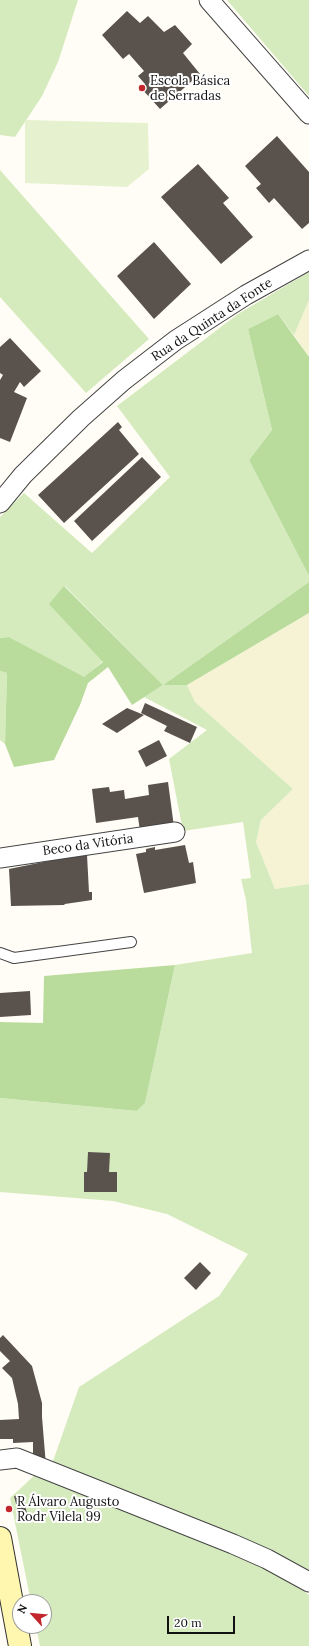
<!DOCTYPE html>
<html>
<head>
<meta charset="utf-8">
<style>
  body { margin:0 }
  #map { position:relative; width:309px; height:1646px; overflow:hidden; background:#fffdf5; font-family:Lora,serif }
  canvas { display:block }
  .north { position:absolute; left:12px; top:1594px; width:40px; height:40px; box-sizing:border-box; background:#fff; border:1px solid #a0a0a0; border-radius:50%; rotate:297deg; font-size:11px; font-weight:700; line-height:16px; text-align:center; color:#111 }
  .north::after { content:''; display:block; margin:auto; width:14px; height:18px; background:#c4262e; clip-path:polygon(50% 0,100% 100%,50% 72%,0 100%) }
  .scale { position:absolute; left:167px; top:1616px; width:68px; height:18px; box-sizing:border-box; border:2px solid #111; border-top:0; padding-left:5px; font-size:12px; line-height:14px; white-space:nowrap; color:#111; -webkit-text-stroke:3px #fff; paint-order:stroke }
</style>
</head>
<body>
<div id="map">
<canvas width="309" height="1646"></canvas>
<div class="north">N</div>
<div class="scale">20 m</div>
</div>
<script>
const c = document.querySelector('canvas').getContext('2d');
c.lineJoin = 'round';
function fill(path, color) { c.fillStyle = color; c.fill(path, 'evenodd'); }
const shape = rows => new Path2D(rows.map(r => 'M' + r).join(''));
function stroke(path, color, width, dash) { c.strokeStyle = color; c.lineWidth = width; c.lineCap = dash ? 'butt' : 'round'; c.setLineDash(dash || []); c.stroke(path); }
function label(font, color, halo, rows, align = 'center') {
  c.font = font + ' Lora,serif'; c.lineWidth = 4; c.setLineDash([]); c.textBaseline = 'middle'; c.strokeStyle = halo; c.fillStyle = color; for (const [text, x, y, turn = 0] of rows) {
    c.save(); c.translate(x, y); c.rotate((+turn || 0) * Math.PI / 180); c.textAlign = isNaN(turn) ? turn : align; if (halo) c.strokeText(text, 0, 0); c.fillText(text, 0, 0); c.restore();
  }
}
fill(shape([
  [309,300,309,357,294,335],
  [309,613,309,884,275,889,256,842,261,820,293,789,195,702,187,685]
]), '#f6f3d4');
fill(shape([
  [0,0,78,0,58,62,42,96,15,137,0,135],
  [227,0,309,0,309,96],
  [0,170,149,339,86,393,0,297],
  [309,272,309,300,294,335,278,314,248,329,272,430,249,460,309,576,309,582,163,685,187,685,195,702,293,789,261,820,256,842,275,889,309,884,309,1573,52,1464,79,1387,219,1296,248,1254,167,1214,113,1201,0,1192,0,1098,137,1111,145,1103,175,965,252,953,246,900,241,879,251,878,243,822,183,831,169,759,207,730,144,697,163,685,65,586,50,604,103,661,84,678,9,637,0,638,0,517,24,493,92,553,170,477,117,406,238,314],
  [0,671,7,673,5,744,0,740],
  [36,1474,273,1569,309,1595,309,1646,40,1646,36,1626,44,1626,44,1602,31,1602,10,1498]
]), '#d5ebbd');
fill(shape([
  [278,314,309,357,309,576,249,460,272,430,248,329],
  [309,582,309,613,187,685,163,685,132,705,108,667,88,683,80,705,54,760,14,767,5,744,7,673,0,671,0,638,9,637,84,677,103,662,49,604,64,586,163,685],
  [175,965,145,1103,137,1111,0,1098,0,1022,43,1023,44,976]
]), '#b9dc9c');
fill(shape([
  [25,120,148,123,149,169,127,187,25,183]
]), '#e6f2cf');
fill(shape([
  [127,11,140,23,148,16,164,32,175,25,192,44,183,53,200,74,160,109,141,88,145,84,138,76,144,71,129,54,123,59,102,35],
  [277,136,309,172,309,223,302,229,274,198,269,203,256,188,261,184,245,166],
  [198,164,229,198,223,203,253,237,221,264,161,197],
  [154,242,191,284,154,319,117,276],
  [10,338,41,371,24,387,20,382,14,392,27,398,10,442,0,438,0,380,3,375,0,373,0,347],
  [118,422,122,427,119,430,139,454,64,523,38,495],
  [142,457,161,477,92,541,74,521],
  [145,703,197,727,190,743,164,731,167,726,141,713],
  [127,708,144,715,117,733,102,724],
  [159,740,167,756,146,767,138,751],
  [168,782,174,827,140,831,138,817,96,823,92,789,109,787,110,792,124,790,125,799,149,795,148,785],
  [185,845,189,863,193,862,196,883,144,893,136,854,146,852,146,849,155,847,155,850],
  [87,855,89,892,92,892,92,900,65,904,64,905,11,906,9,869,63,858],
  [30,991,31,1015,0,1017,0,993],
  [88,1152,110,1153,109,1172,117,1172,117,1192,84,1192,84,1172,87,1172],
  [200,1262,211,1273,196,1290,184,1278],
  [3,1335,32,1366,42,1403,42,1417,46,1466,33,1461,33,1442,13,1443,13,1439,0,1439,0,1420,19,1419,18,1404,12,1378,2,1368,10,1361,0,1351,0,1338],
  [22,1495,27,1513,19,1515,14,1496]
]), '#5a524d');
const lane = shape([
  [0,953,14,958,131,942]
]);
const street = shape([
  [209,0,309,114],
  [0,503,23,475,81,418,124,380,176,340,246,295,309,260],
  [0,858,175,832],
  [0,1460,17,1458,233,1544,267,1559,309,1582]
]);
const secondary = shape([
  [0,1538,20,1646]
]);
stroke(lane, '#444', 12);
stroke(street, '#444', 21);
stroke(secondary, '#333', 24);
stroke(lane, '#fff', 10);
stroke(street, '#fff', 19);
stroke(secondary, '#fff6b0', 22);
for (const [x, y, r, color] of [
  [142,88,4,"#c4262e"],
  [9,1509,4,"#c4262e"]
]) { const dot = new Path2D(); dot.arc(x, y, r, 0, 2 * Math.PI); c.fillStyle = color; c.fill(dot); stroke(dot, '#fff', 1.5); }
label('13px', '#111', '#fff', [
  ["Escola Básica",150,81],
  ["de Serradas",150,96],
  ["R Álvaro Augusto",17,1502],
  ["Rodr Vilela 99",17,1517]
], 'left');
label('13px', '#111', '#fff', [
  ["Rua da Quinta da Fonte",212,320,-33],
  ["Beco da Vitória",88,845,-8]
]);
</script>
</body>
</html>
